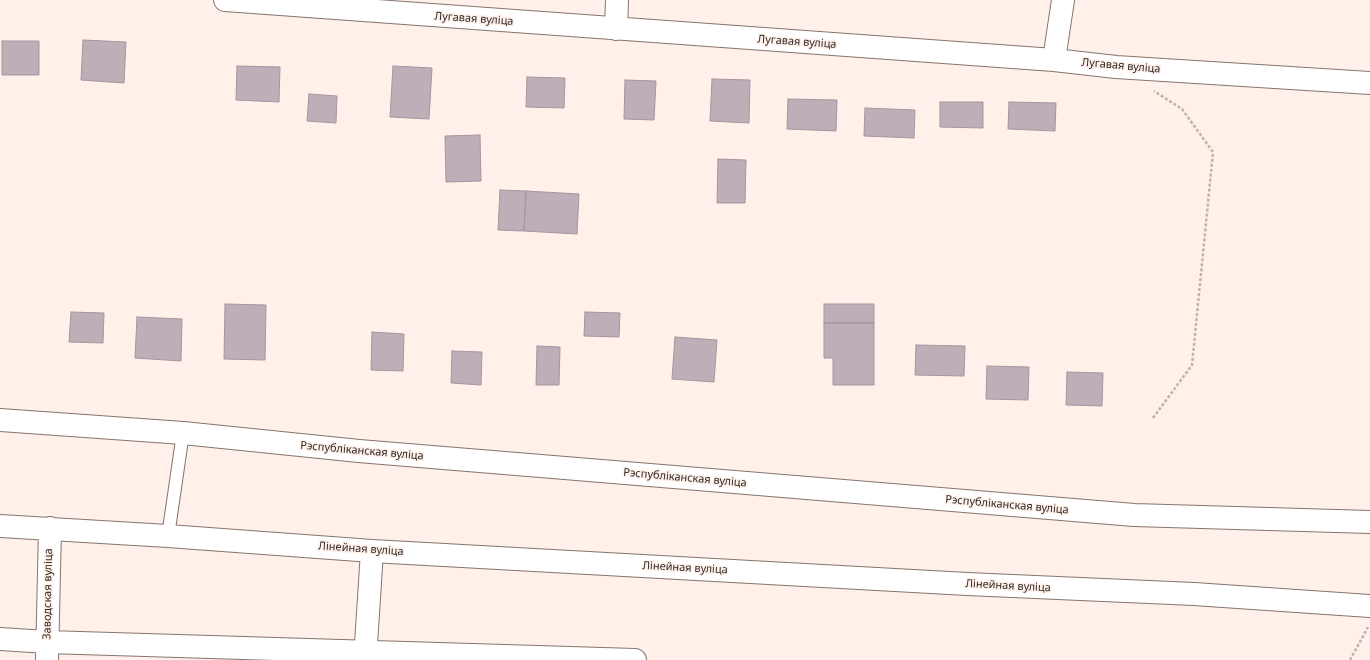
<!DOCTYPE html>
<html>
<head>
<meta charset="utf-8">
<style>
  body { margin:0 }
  canvas { display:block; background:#fff0e9 }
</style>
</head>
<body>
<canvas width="1370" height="660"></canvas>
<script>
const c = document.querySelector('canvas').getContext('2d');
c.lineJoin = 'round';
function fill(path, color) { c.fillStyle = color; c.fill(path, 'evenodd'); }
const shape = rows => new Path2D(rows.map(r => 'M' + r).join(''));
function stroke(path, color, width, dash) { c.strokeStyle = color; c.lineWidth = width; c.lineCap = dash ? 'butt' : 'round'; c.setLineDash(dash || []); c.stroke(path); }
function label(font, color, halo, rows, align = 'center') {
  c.font = font + ' "Noto Sans",sans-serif'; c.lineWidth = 3; c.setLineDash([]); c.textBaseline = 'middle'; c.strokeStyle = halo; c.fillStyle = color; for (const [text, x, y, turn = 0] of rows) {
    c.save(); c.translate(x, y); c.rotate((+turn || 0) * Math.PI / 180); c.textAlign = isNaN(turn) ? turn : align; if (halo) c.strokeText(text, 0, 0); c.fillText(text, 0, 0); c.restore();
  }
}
const building = shape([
  [83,40,126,42,124,83,81,80,83,40],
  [2,41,39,41,39,75,2,75,2,41],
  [237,66,280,67,279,102,236,100,237,66],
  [393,66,432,68,429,119,390,117,393,66],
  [527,77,565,78,564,108,526,107,527,77],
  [712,79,750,80,749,123,710,121,712,79],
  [625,80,656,81,654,120,624,119,625,80],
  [309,94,337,96,336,123,307,121,309,94],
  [788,99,837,100,836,131,787,129,788,99],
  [940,102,983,102,983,128,940,127,940,102],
  [1009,102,1056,103,1055,131,1008,129,1009,102],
  [865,108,915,110,914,138,864,136,865,108],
  [480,135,481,181,446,182,445,136,480,135],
  [718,159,746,160,745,203,717,203,718,159],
  [500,190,526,191,524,231,498,230,500,190],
  [526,191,579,194,577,234,524,231,526,191],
  [225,304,266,305,265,360,224,359,225,304],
  [824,304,874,304,874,323,824,323,824,304],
  [71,312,104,313,103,343,69,342,71,312],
  [585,312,620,313,619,337,584,336,585,312],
  [137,317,182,319,181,361,135,358,137,317],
  [824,323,874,323,874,385,833,385,833,358,824,358,824,323],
  [372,332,404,334,403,371,371,370,372,332],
  [675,337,717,340,714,382,672,379,675,337],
  [916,345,965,346,964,376,915,375,916,345],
  [537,346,560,347,559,385,536,385,537,346],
  [452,351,482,352,481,385,451,383,452,351],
  [987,366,1029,367,1028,400,986,399,987,366],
  [1067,372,1103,373,1102,406,1066,405,1067,372]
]);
fill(building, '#beaeb8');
stroke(building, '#a5959f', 1);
const lane = shape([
  [168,536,183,433]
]);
const street = shape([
  [225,0,1054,60,1116,67,1370,83],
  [616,29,617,0],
  [1054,60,1063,0],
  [0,420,183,433,359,451,1134,515,1370,522],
  [0,526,168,536,372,551,967,584,1194,594,1370,606],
  [0,639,47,642,635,660],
  [47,660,50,528],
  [365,660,372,551]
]);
stroke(lane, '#84756d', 14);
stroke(street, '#84756d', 24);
stroke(shape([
  [1153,418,1192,365,1213,152,1182,109,1154,91],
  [1350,660,1368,627]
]), '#bfb3ad', 2.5, [3, 2]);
stroke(lane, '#fff', 12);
stroke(street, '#fff', 22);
label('11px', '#312a27', '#fff0e9', [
  ["Лугавая вуліца",474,19,4],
  ["Лугавая вуліца",797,42,4],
  ["Лугавая вуліца",1121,66,5],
  ["Рэспубліканская вуліца",362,451,5],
  ["Рэспубліканская вуліца",685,478,5],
  ["Рэспубліканская вуліца",1007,505,5],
  ["Лінейная вуліца",361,549,4],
  ["Лінейная вуліца",685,568,3],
  ["Лінейная вуліца",1008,586,3],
  ["Заводская вуліца",48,594,-89]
]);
</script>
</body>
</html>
